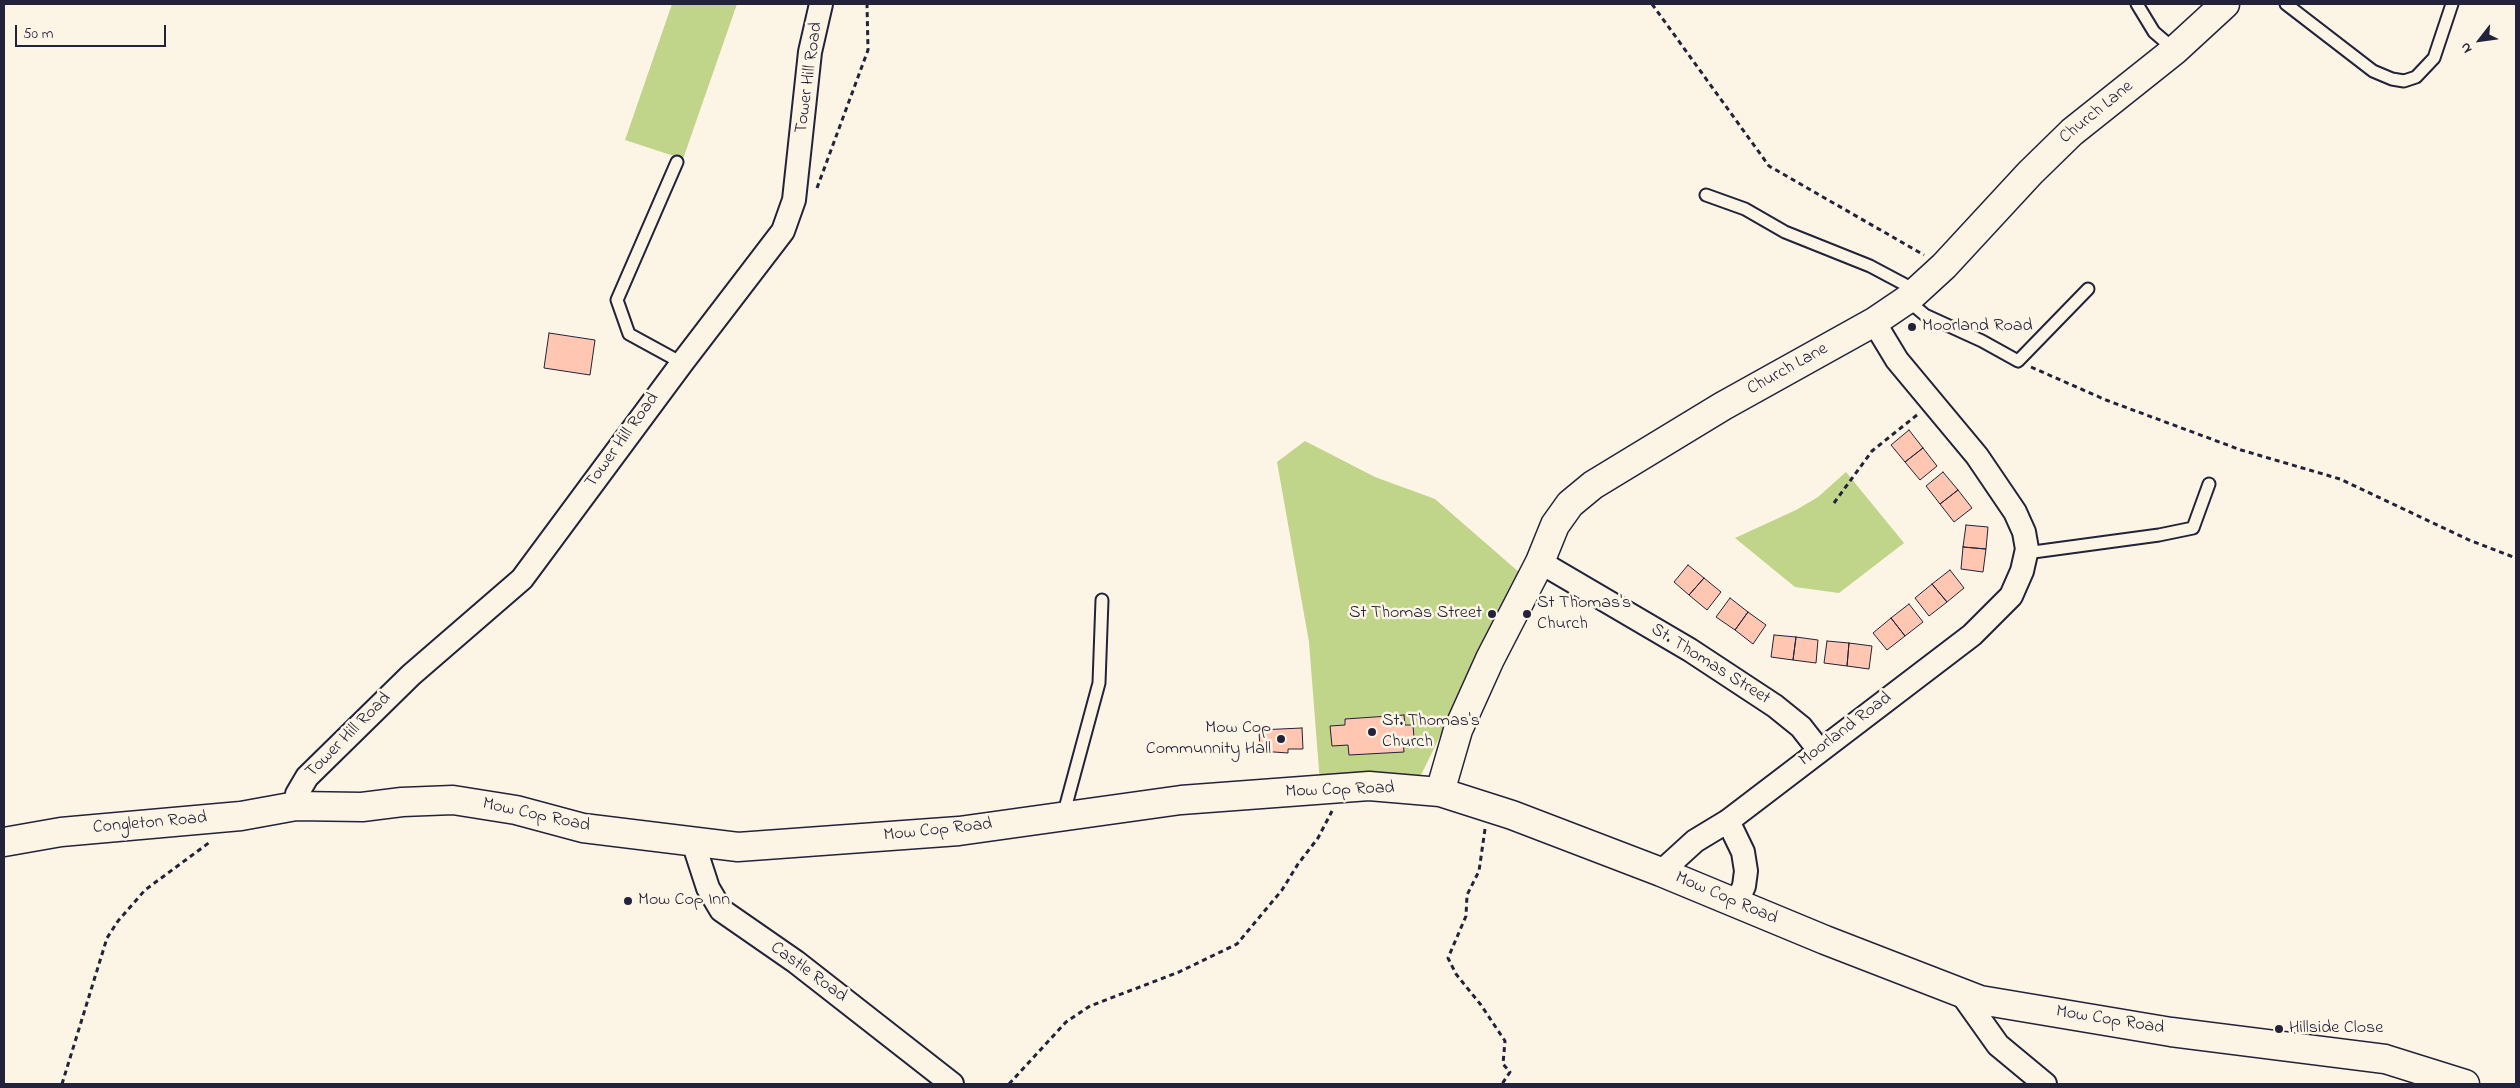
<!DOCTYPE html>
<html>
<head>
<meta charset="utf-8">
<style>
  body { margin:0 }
  #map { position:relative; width:2520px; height:1088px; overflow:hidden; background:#fcf5e5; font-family:"Indie Flower",sans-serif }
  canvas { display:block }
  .frame { position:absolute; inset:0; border:5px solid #22223b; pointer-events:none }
  .north { position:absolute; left:2455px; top:15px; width:50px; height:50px; -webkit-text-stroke:4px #fcf5e5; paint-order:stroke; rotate:240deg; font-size:14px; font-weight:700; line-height:20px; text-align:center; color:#22223b }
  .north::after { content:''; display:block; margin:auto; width:18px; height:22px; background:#22223b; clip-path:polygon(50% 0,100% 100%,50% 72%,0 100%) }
  .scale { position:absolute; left:15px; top:25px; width:151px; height:22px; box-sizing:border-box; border:2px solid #22223b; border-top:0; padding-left:6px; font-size:15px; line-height:18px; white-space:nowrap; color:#22223b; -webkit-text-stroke:4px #fcf5e5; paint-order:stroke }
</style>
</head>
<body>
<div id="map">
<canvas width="2520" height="1088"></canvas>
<div class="frame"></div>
<div class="north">N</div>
<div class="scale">50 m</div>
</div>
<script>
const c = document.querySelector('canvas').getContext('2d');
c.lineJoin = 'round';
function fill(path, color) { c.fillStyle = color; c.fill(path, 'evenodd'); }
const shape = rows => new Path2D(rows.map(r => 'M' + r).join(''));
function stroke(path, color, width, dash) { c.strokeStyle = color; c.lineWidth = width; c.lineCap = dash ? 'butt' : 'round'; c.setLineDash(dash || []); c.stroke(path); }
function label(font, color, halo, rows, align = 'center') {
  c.font = font + ' "Indie Flower",sans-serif'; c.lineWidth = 5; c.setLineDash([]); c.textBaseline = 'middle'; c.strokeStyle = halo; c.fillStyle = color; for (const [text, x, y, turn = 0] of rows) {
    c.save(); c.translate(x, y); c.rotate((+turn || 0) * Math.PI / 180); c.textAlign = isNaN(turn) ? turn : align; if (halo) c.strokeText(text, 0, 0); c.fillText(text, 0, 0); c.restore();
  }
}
fill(shape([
  [672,4,737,4,683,159,625,140],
  [1305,441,1375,477,1435,499,1520,573,1419,779,1320,783,1309,642,1277,462],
  [1846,472,1904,543,1839,593,1795,587,1735,538,1796,510,1818,497]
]), '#c0d48a');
const building = shape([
  [549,333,595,340,590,375,544,368,549,333],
  [1909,430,1923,448,1905,462,1891,445,1909,430],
  [1923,448,1937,466,1920,480,1905,462,1923,448],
  [1943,472,1958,490,1940,504,1926,486,1943,472],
  [1958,490,1972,508,1954,522,1940,504,1958,490],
  [1966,525,1988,527,1986,549,1963,547,1966,525],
  [1963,547,1986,549,1983,572,1961,569,1963,547],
  [1688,565,1704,578,1689,595,1674,582,1688,565],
  [1950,570,1964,588,1947,602,1932,584,1950,570],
  [1704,578,1721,592,1707,610,1689,595,1704,578],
  [1932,584,1947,602,1929,616,1915,598,1932,584],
  [1730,598,1748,612,1735,630,1716,617,1730,598],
  [1909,604,1923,622,1905,636,1891,618,1909,604],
  [1748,612,1766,625,1753,644,1735,630,1748,612],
  [1891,618,1905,636,1887,650,1873,633,1891,618],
  [1774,635,1796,637,1793,660,1771,657,1774,635],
  [1796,637,1818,640,1816,663,1793,660,1796,637],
  [1827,641,1849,643,1847,666,1824,663,1827,641],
  [1849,643,1872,646,1869,669,1847,666,1849,643],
  [1404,715,1405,725,1413,725,1414,738,1403,739,1404,752,1349,755,1348,745,1332,746,1330,726,1345,725,1345,719,1404,715],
  [1302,728,1303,749,1288,749,1288,753,1260,751,1259,730,1302,728]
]);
fill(building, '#ffc7b2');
stroke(building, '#22223b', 1);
const service = shape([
  [2137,4,2154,32,2175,50],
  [2286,4,2373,71,2392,79,2404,81,2416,77,2434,58,2452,4],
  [677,162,617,300,629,334,682,363],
  [1706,195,1745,209,1785,232,1870,266,1917,291],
  [1907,300,1925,315,1982,341,2018,361,2088,289],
  [2026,553,2159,535,2193,528,2209,484],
  [1063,816,1099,683,1102,600]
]);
const minor = shape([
  [1540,562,1690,650,1775,706,1801,727,1819,750],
  [296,806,297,794,307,777,411,675,522,579,682,363,783,231,794,200,810,52,821,4],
  [1728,821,1743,852,1746,871,1744,886,1736,904],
  [693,842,708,888,721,910,796,962,952,1084],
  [1661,872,1695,841,1728,821,1972,635,2011,596,2022,571,2027,549,2024,532,2015,512,1977,456,1897,360,1874,322],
  [1961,993,1998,1045,2045,1084]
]);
const tertiary = shape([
  [1440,792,1458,730,1490,659,1540,562,1555,525,1570,504,1593,485,1723,406,1874,322,1908,299,1944,266,2030,173,2072,132,2175,50,2225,4],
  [4,842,61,832,241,816,296,806,362,807,402,802,453,800,516,810,583,828,738,847,959,831,1181,800,1369,786,1440,792,1512,815,1661,872,1825,940,1980,1000,2171,1032,2385,1059,2465,1084]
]);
stroke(service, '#22223b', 15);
stroke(minor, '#22223b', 26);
stroke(tertiary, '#22223b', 31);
stroke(shape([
  [1652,4,1769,166,1924,255],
  [817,188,868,50,867,4],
  [2031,367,2106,400,2241,450,2340,479,2469,540,2516,558],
  [1834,503,1872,451,1917,415],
  [1485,829,1479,871,1467,895,1466,916,1448,958,1456,974,1481,1005,1505,1041,1503,1064,1510,1072,1502,1084],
  [62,1084,107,938,118,921,145,890,210,842],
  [1009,1084,1066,1022,1090,1006,1179,972,1237,944,1282,890,1298,864,1318,838,1332,811]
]), '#22223b', 3, [5, 4]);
stroke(service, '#fcf5e5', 11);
stroke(minor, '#fcf5e5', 22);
stroke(tertiary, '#fcf5e5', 28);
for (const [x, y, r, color] of [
  [1912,327,5,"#22223b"],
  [1492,614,5,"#22223b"],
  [1527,614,5,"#22223b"],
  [1372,732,5,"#22223b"],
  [1281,739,5,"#22223b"],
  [628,901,5,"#22223b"],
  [2279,1029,5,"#22223b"]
]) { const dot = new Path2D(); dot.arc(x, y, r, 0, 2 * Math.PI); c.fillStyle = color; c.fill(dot); stroke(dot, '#fcf5e5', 2); }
label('18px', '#22223b', '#fcf5e5', [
  ["Tower Hill Road",810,78,-82],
  ["Church Lane",2097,113,-39],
  ["Church Lane",1788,370,-29],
  ["Tower Hill Road",623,441,-54],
  ["St. Thomas Street",1710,665,32],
  ["Moorland Road",1846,730,-37],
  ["Tower Hill Road",349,736,-45],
  ["Mow Cop Road",1340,791,-2],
  ["Mow Cop Road",536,816,12],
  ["Congleton Road",150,824,-5],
  ["Mow Cop Road",938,831,-6],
  ["Mow Cop Road",1726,899,23],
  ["Castle Road",808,973,36],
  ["Mow Cop Road",2110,1021,9]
]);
label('18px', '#22223b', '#fcf5e5', [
  ["Moorland Road",1922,327],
  ["St Thomas's",1537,604],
  ["Church",1537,625],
  ["St Thomas Street",1482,614,"right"],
  ["St. Thomas's",1382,722],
  ["Church",1382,743],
  ["Mow Cop",1271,729,"right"],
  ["Communnity Hall",1271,750,"right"],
  ["Mow Cop Inn",638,901],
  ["Hillside Close",2289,1029]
], 'left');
</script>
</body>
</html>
